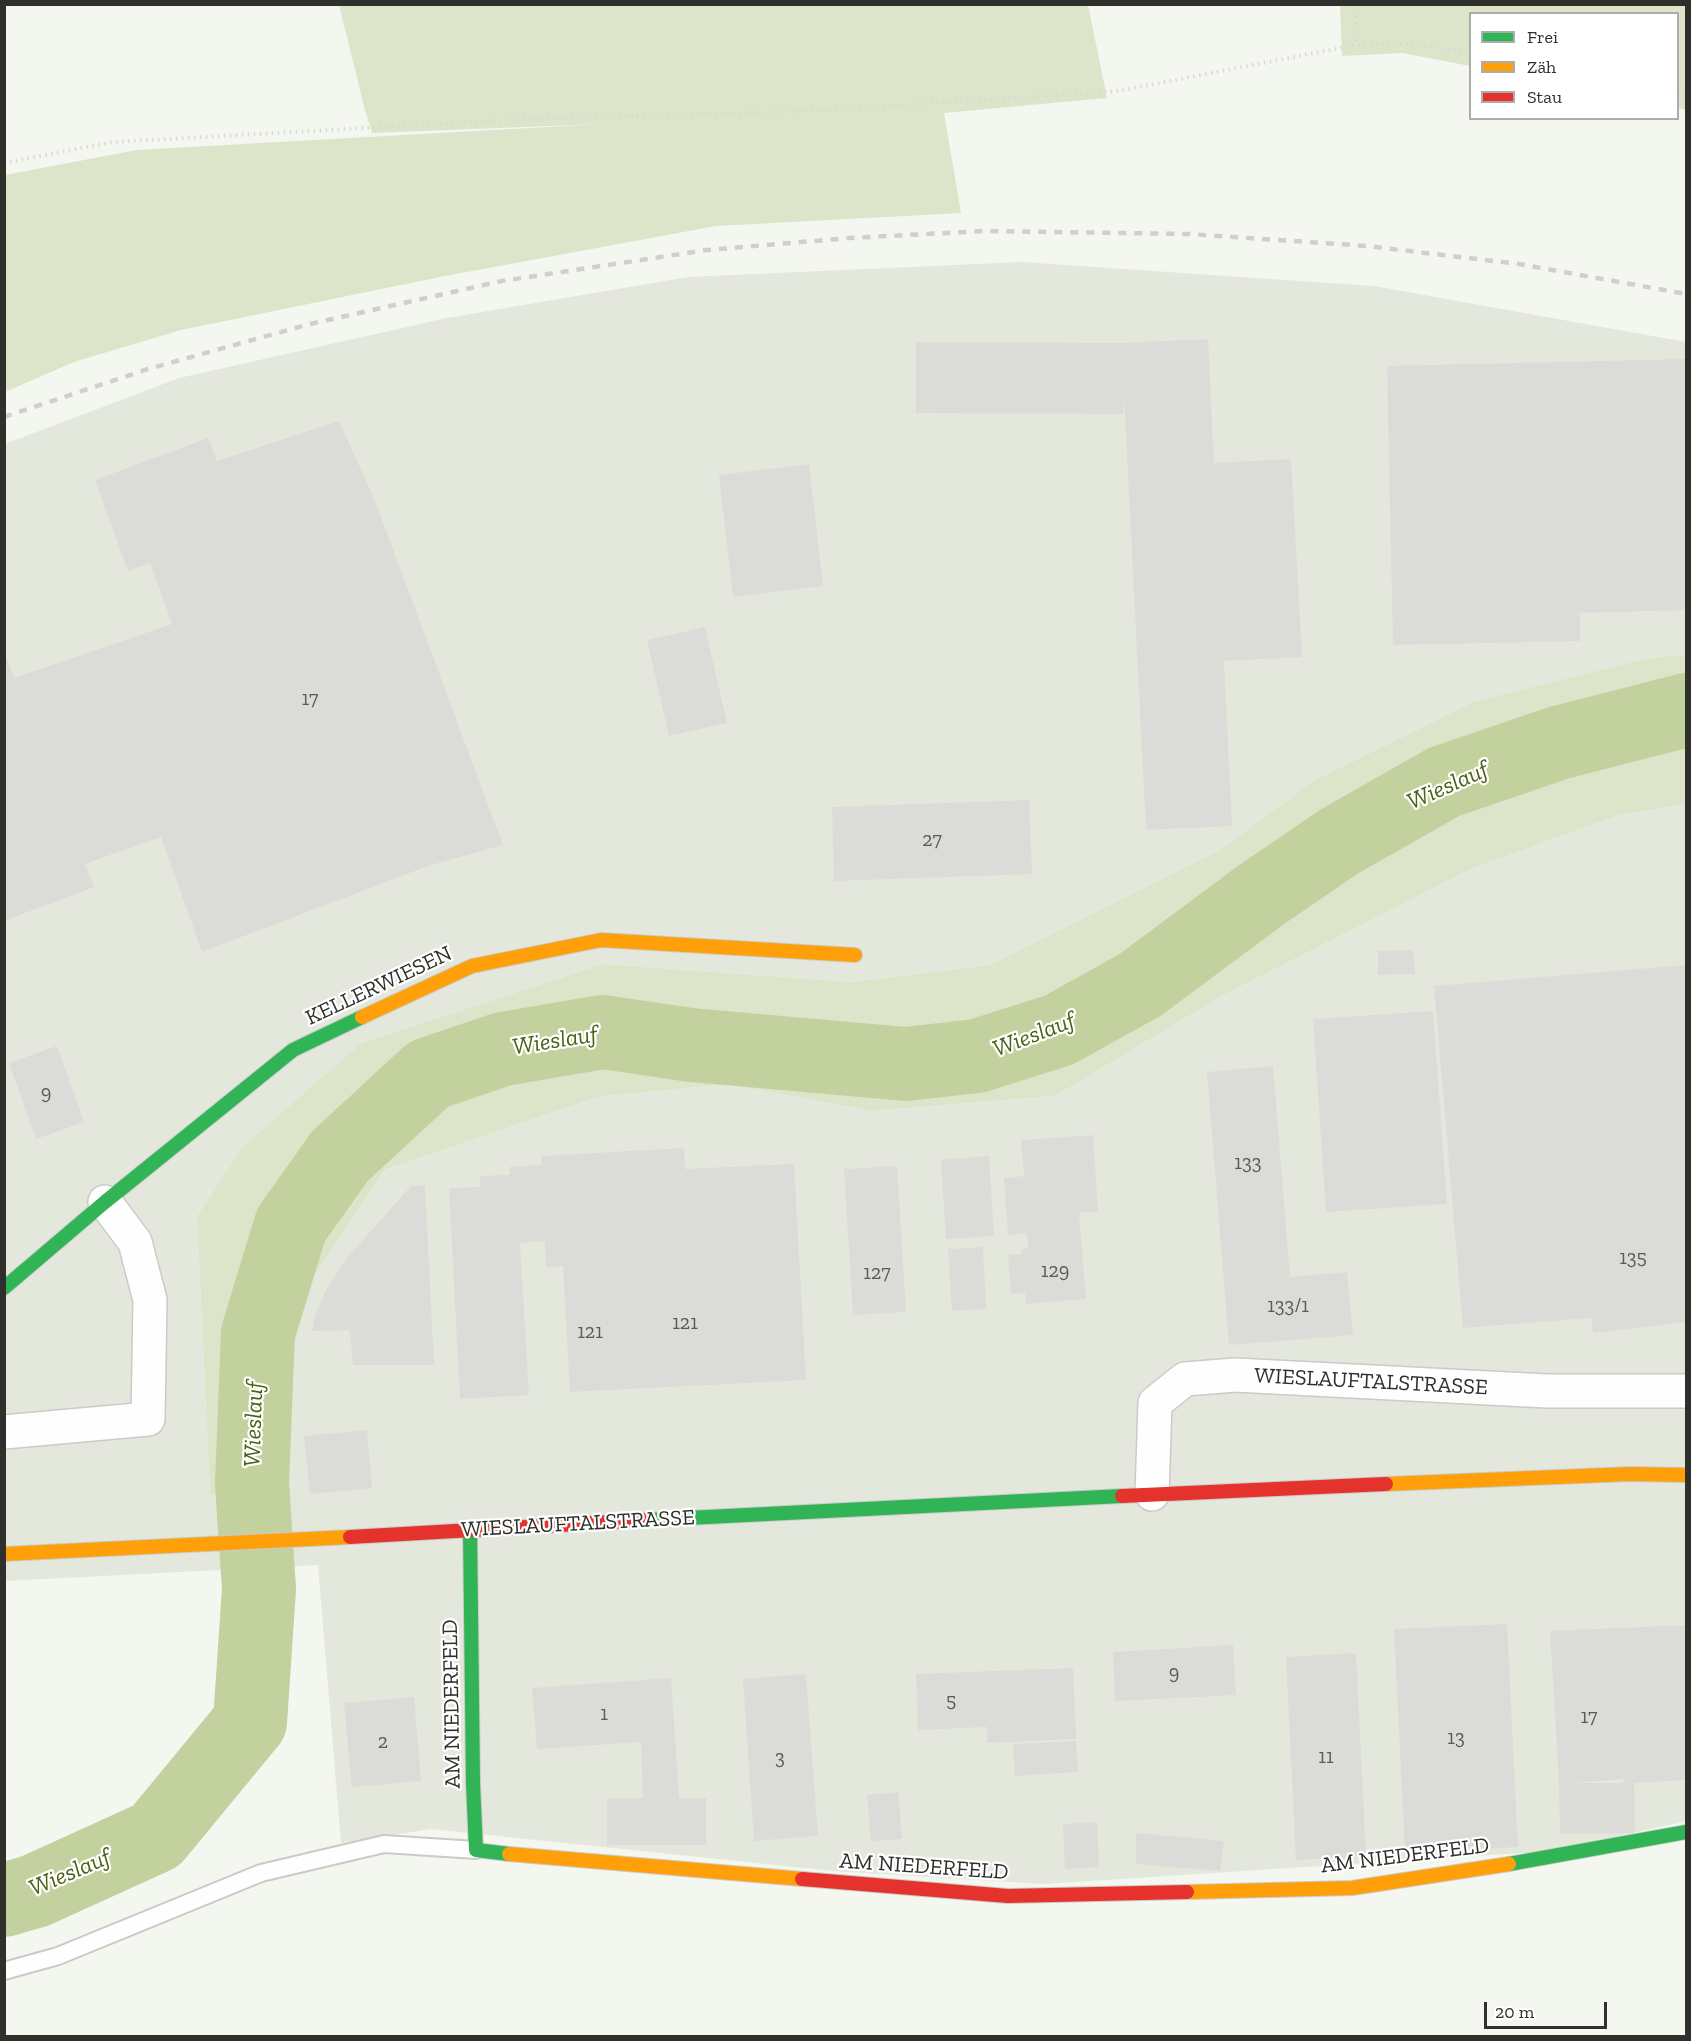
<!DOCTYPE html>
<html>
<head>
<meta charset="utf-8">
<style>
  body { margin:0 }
  #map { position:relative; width:1691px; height:2041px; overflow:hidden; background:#f4f6f0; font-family:"Zilla Slab",serif }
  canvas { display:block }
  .frame { position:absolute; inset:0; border:6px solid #2f302c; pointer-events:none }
  .legend { position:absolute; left:1469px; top:12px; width:210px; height:108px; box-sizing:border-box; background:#fff; border:2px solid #acacab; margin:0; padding:8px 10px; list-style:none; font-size:18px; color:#2f302c }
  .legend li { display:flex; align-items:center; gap:12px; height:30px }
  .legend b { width:30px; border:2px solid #acacab }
  .scale { position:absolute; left:1484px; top:2002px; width:123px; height:27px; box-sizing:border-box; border:3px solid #2f302c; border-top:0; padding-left:8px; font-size:18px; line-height:21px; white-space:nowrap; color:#2f302c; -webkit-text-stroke:4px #fff; paint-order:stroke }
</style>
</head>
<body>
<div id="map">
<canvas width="1691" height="2041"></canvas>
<div class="frame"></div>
<ul class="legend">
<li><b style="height:8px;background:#30b455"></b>Frei</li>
<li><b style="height:8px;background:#ff9f0a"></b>Zäh</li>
<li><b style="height:8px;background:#e5322d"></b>Stau</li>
</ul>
<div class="scale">20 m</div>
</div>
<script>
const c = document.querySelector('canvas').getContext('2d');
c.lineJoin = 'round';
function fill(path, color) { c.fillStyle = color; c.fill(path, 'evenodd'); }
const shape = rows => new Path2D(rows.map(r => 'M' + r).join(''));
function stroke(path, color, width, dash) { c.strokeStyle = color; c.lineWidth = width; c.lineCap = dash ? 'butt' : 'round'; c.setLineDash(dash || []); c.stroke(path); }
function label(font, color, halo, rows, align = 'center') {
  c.font = font + ' "Zilla Slab",serif'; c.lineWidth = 4.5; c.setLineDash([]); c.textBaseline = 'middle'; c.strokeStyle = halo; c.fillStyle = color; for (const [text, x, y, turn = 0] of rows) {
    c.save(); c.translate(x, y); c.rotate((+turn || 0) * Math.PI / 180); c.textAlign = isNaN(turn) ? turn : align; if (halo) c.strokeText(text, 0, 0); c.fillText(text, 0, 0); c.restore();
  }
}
fill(shape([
  [1021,262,1374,286,1686,342,1686,654,1643,659,1475,701,1313,781,1220,850,990,965,852,982,603,964,361,1043,244,1147,197,1216,210,1494,282,1488,296,1304,385,1170,597,1097,728,1084,871,1111,1055,1096,1220,997,1471,869,1619,815,1686,804,1686,1821,1554,1851,1043,1884,833,1871,431,1829,341,1843,318,1565,5,1581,5,444,179,378,447,318,688,277]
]), '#e4e8dc');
fill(shape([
  [339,5,1088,5,1107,98,944,113,961,213,716,226,445,276,181,330,74,362,5,392,5,175,137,150,600,124,372,133,365,110],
  [1340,5,1686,5,1686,110,1678,108,1678,14,1470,14,1470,66,1403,53,1342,56],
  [1686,654,1686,804,1619,815,1471,869,1220,997,1055,1096,871,1111,728,1084,597,1097,385,1170,296,1304,282,1488,210,1494,197,1216,243,1147,361,1043,603,964,852,982,990,965,1220,850,1313,781,1475,701,1643,659]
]), '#dce4ca');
stroke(shape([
  [4,1900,35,1891,156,1836,250,1722,259,1589,252,1483,258,1333,291,1225,340,1156,429,1074,503,1049,603,1032,691,1045,906,1064,977,1056,1059,1030,1140,985,1261,895,1340,841,1444,782,1558,743,1686,710]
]), '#c2d19e', 74);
fill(shape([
  [1208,339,1214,463,1291,459,1302,657,1224,661,1232,826,1146,830,1124,395,1123,414,916,413,916,342,1121,343],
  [1686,359,1686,610,1580,613,1580,641,1393,645,1387,366],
  [339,421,375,501,503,845,428,866,202,952,161,837,85,864,94,887,4,921,4,652,14,678,172,624,150,563,128,571,95,480,208,438,217,461],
  [809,464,823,586,733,597,719,475],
  [705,627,727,723,669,736,647,640],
  [1029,800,1032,874,834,881,832,807],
  [1413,950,1415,974,1378,975,1378,951],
  [1686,965,1686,1322,1593,1333,1591,1318,1463,1328,1434,986],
  [1433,1011,1447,1204,1326,1212,1313,1019],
  [57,1046,84,1122,36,1139,9,1063],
  [1273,1066,1290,1277,1347,1272,1353,1335,1229,1345,1207,1072],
  [1093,1135,1098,1211,1079,1213,1086,1299,1026,1304,1025,1293,1011,1294,1008,1255,1022,1254,1021,1249,1028,1248,1027,1233,1008,1235,1004,1178,1024,1176,1021,1140],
  [684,1148,685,1169,794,1164,806,1380,570,1392,563,1266,546,1267,545,1241,520,1243,529,1395,460,1399,449,1188,480,1187,480,1176,510,1175,509,1167,542,1165,541,1156],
  [989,1156,994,1236,946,1239,941,1160],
  [897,1166,906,1312,853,1315,844,1169],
  [425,1185,434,1365,353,1365,350,1330,312,1331,315,1315,326,1290,347,1258,411,1186],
  [983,1247,986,1309,952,1311,948,1249],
  [367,1430,372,1488,310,1494,304,1436],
  [1507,1624,1518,1847,1405,1853,1394,1629],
  [1686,1625,1686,1780,1634,1783,1635,1833,1560,1834,1559,1783,1550,1631],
  [1627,1779,1621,1783,1570,1783],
  [1233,1645,1236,1695,1115,1701,1113,1652],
  [1356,1653,1366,1857,1296,1860,1286,1657],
  [1073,1668,1076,1739,987,1743,987,1727,918,1730,916,1674],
  [806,1674,818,1836,754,1841,743,1679],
  [671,1678,679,1798,706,1798,706,1845,607,1845,607,1798,643,1798,641,1742,537,1749,532,1688],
  [414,1697,421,1781,352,1787,344,1703],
  [1076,1741,1078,1772,1015,1776,1013,1744],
  [898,1792,902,1839,871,1841,867,1795],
  [1097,1822,1099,1867,1065,1869,1063,1824],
  [1136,1833,1224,1841,1220,1871,1136,1864]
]), '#dbdcd8');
const lane = shape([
  [4,1971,58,1956,261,1873,384,1844,476,1850]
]);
const street = shape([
  [4,1432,148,1419,150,1300,135,1242,105,1202],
  [1152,1494,1155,1403,1185,1379,1235,1375,1547,1391,1686,1391]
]);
const fast = shape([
  [4,1288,105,1202,293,1050,362,1017],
  [648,1520,1122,1496],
  [470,1529,473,1783,476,1850,509,1854],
  [1509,1864,1686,1832]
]);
const slow = shape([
  [362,1017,472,966,601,940,855,955],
  [1386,1484,1630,1474,1686,1475],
  [4,1554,350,1537],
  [509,1854,802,1879],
  [1187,1892,1352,1888,1509,1864]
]);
const jam = shape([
  [1122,1496,1386,1484],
  [350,1537,648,1520],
  [802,1879,1008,1896,1187,1892]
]);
stroke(lane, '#cacbc7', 20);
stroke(street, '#cacbc7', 36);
stroke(fast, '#cacbc7', 16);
stroke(slow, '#cacbc7', 16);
stroke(jam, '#cacbc7', 16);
stroke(shape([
  [1356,4,1356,45],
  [1678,94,1686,96],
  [4,163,113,142,525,119,809,111,1118,91,1356,45,1420,44,1470,54]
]), '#d9d9d7', 4, [1.5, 4.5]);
stroke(lane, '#fdfefd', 16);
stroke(street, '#fdfefd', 33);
stroke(fast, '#30b455', 14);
stroke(slow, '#ff9f0a', 14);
stroke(jam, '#e5322d', 14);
stroke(shape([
  [4,417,148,369,310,324,502,281,707,250,849,238,984,231,1189,234,1367,246,1519,264,1686,294]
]), '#cfcfcd', 4.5, [8, 8]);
label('20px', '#5a5b57', null, [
  ["17",310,699],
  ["27",932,840],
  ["9",46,1093],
  ["133",1248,1163],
  ["135",1633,1258],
  ["129",1055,1271],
  ["127",877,1273],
  ["133/1",1288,1306],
  ["121",685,1323],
  ["121",590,1332],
  ["9",1174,1673],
  ["5",951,1701],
  ["1",604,1714],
  ["17",1589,1717],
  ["13",1456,1738],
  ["2",383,1742],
  ["11",1326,1757],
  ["3",780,1758]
]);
label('22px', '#2f302c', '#fff', [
  ["KELLERWIESEN",379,986,-25],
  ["WIESLAUFTALSTRASSE",1371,1382,3],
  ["WIESLAUFTALSTRASSE",578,1524,-3],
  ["AM NIEDERFELD",452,1704,-91],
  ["AM NIEDERFELD",1405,1856,-7],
  ["AM NIEDERFELD",924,1867,4]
]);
label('italic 24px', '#4e6014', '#fff', [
  ["Wieslauf",1448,786,-24],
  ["Wieslauf",1034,1035,-21],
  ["Wieslauf",555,1041,-9],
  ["Wieslauf",254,1424,-88],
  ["Wieslauf",70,1873,-23]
]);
</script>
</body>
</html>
